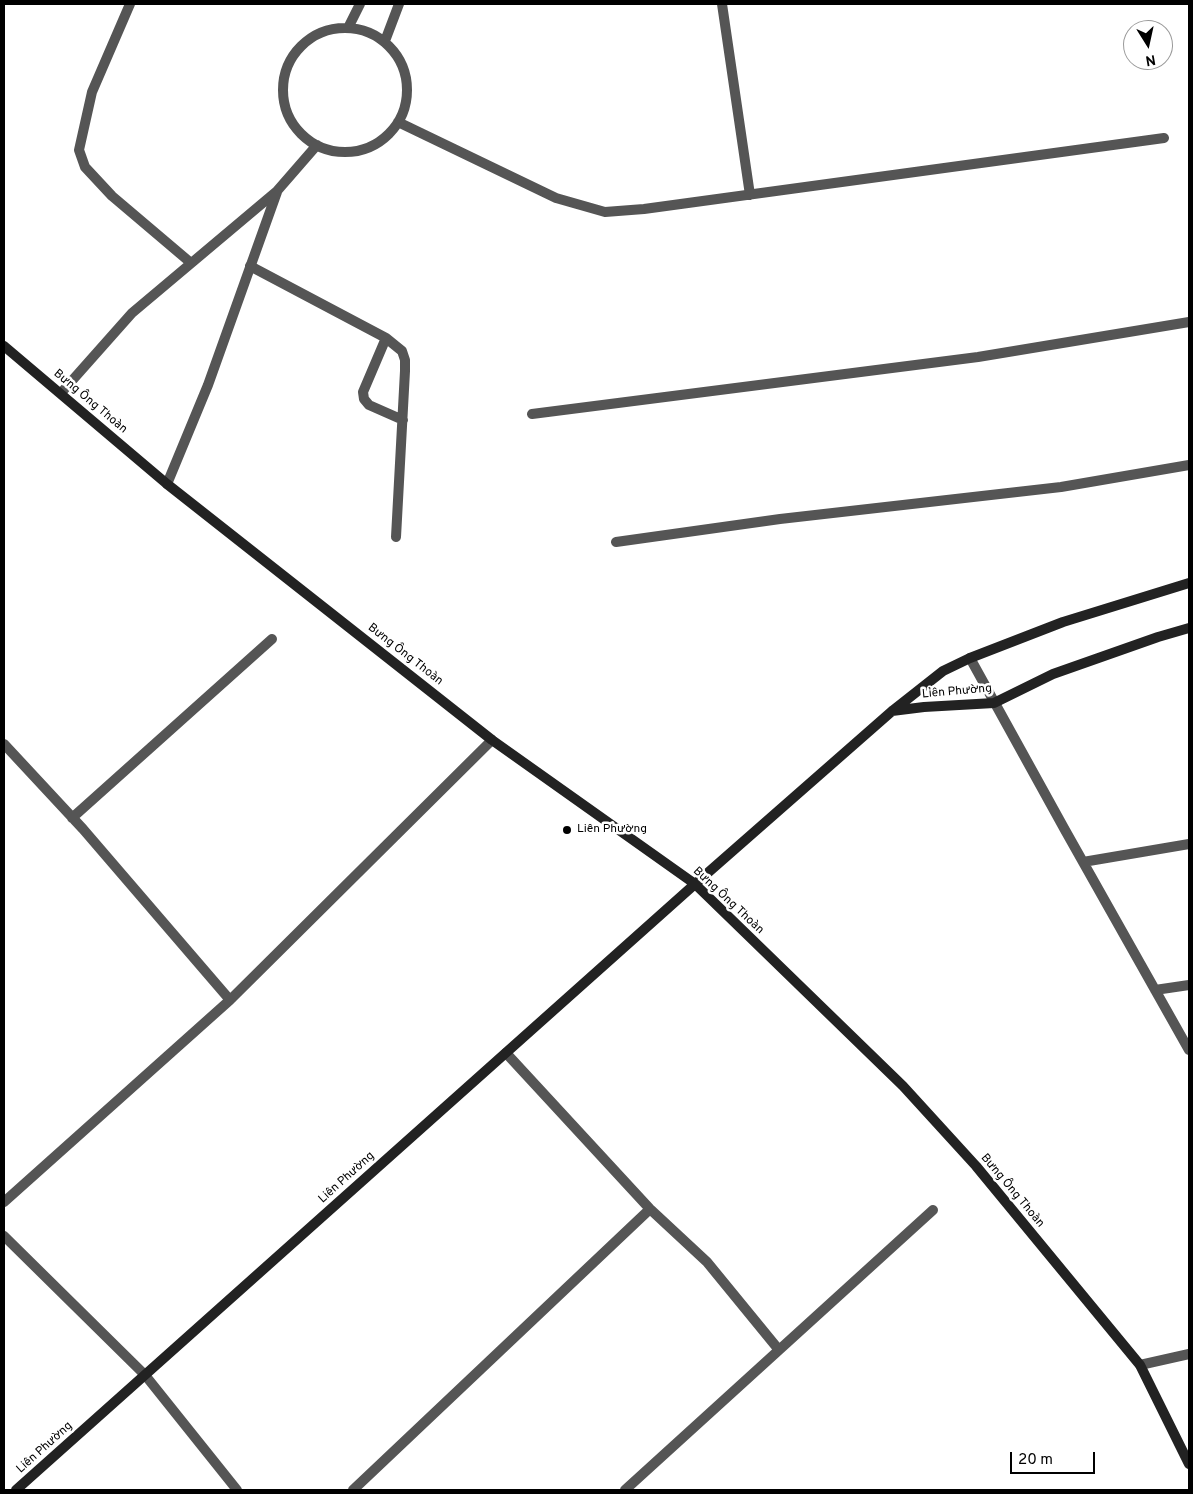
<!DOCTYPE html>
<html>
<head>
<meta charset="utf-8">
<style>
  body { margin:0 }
  #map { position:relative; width:1193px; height:1494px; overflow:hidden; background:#fff; font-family:Overpass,sans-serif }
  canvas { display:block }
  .frame { position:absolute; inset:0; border:5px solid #000; pointer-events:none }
  .north { position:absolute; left:1123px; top:20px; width:50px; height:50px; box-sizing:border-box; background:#fff; border:1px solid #999; border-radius:50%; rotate:170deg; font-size:14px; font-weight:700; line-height:20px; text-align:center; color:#000 }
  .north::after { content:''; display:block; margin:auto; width:18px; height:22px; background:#000; clip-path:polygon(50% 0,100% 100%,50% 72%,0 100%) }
  .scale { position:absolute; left:1010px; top:1452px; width:85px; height:22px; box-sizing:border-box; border:2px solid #000; border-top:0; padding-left:6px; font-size:15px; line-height:18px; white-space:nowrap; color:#000; -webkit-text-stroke:4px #fff; paint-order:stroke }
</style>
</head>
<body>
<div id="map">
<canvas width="1193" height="1494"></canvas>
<div class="frame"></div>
<div class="north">N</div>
<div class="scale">20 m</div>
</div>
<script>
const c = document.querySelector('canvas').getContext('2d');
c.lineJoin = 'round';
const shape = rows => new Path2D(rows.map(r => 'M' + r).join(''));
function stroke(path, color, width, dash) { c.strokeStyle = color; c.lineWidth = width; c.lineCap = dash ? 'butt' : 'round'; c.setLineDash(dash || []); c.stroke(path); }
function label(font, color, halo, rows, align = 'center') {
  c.font = font + ' Overpass,sans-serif'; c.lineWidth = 5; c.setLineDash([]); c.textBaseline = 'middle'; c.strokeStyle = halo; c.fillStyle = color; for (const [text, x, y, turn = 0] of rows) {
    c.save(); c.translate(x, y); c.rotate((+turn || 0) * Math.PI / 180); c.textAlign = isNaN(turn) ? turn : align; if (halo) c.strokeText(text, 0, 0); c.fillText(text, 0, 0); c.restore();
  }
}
stroke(shape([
  [250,266,386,338,402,351,405,360,405,371,396,537],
  [386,338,363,392,364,399,369,405,403,420]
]), '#555', 10);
stroke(shape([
  [130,4,92,92,79,150,85,167,112,196,191,263],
  [722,4,750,195],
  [348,28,360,4],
  '283 90a62 62 0 1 1 124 0a62 62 0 1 1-124 0Z',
  [385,41,399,4],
  [398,122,556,198,605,212,644,209,1164,138],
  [61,393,132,313,277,191,317,145],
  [532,414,978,357,1189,322],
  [167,484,208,385,277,192],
  [616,542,780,519,1061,487,1189,465],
  [970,658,1065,830,1189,1050],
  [4,744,83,829,230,1000],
  [72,818,272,639],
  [1083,862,1189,844],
  [1155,990,1189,985],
  [506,1053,650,1209,707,1262,779,1350],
  [4,1202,230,1000,492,740],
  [4,1236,145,1375,237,1490],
  [1140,1365,1189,1354],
  [353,1490,650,1209],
  [625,1490,933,1210]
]), '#555', 10);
stroke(shape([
  [4,346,167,484,492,740,695,884,903,1086,976,1166,1140,1365,1189,1464],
  [892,711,924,707,994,703,1053,674,1158,637,1189,628],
  [16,1490,695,884,891,712,943,671,970,658,1063,622,1189,583]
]), '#222', 10);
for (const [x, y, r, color] of [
  [567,830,5,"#000"]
]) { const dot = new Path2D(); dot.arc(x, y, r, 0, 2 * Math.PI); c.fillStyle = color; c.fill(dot); stroke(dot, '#fff', 2); }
label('12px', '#000', '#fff', [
  ["Bưng Ông Thoàn",90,402,40],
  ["Bưng Ông Thoàn",405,655,38],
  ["Liên Phường",957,692,-5],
  ["Bưng Ông Thoàn",728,901,43],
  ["Liên Phường",347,1178,-42],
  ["Bưng Ông Thoàn",1012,1191,50],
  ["Liên Phường",45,1448,-42]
]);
label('12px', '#000', '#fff', [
  ["Liên Phường",577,830]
], 'left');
</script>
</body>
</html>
